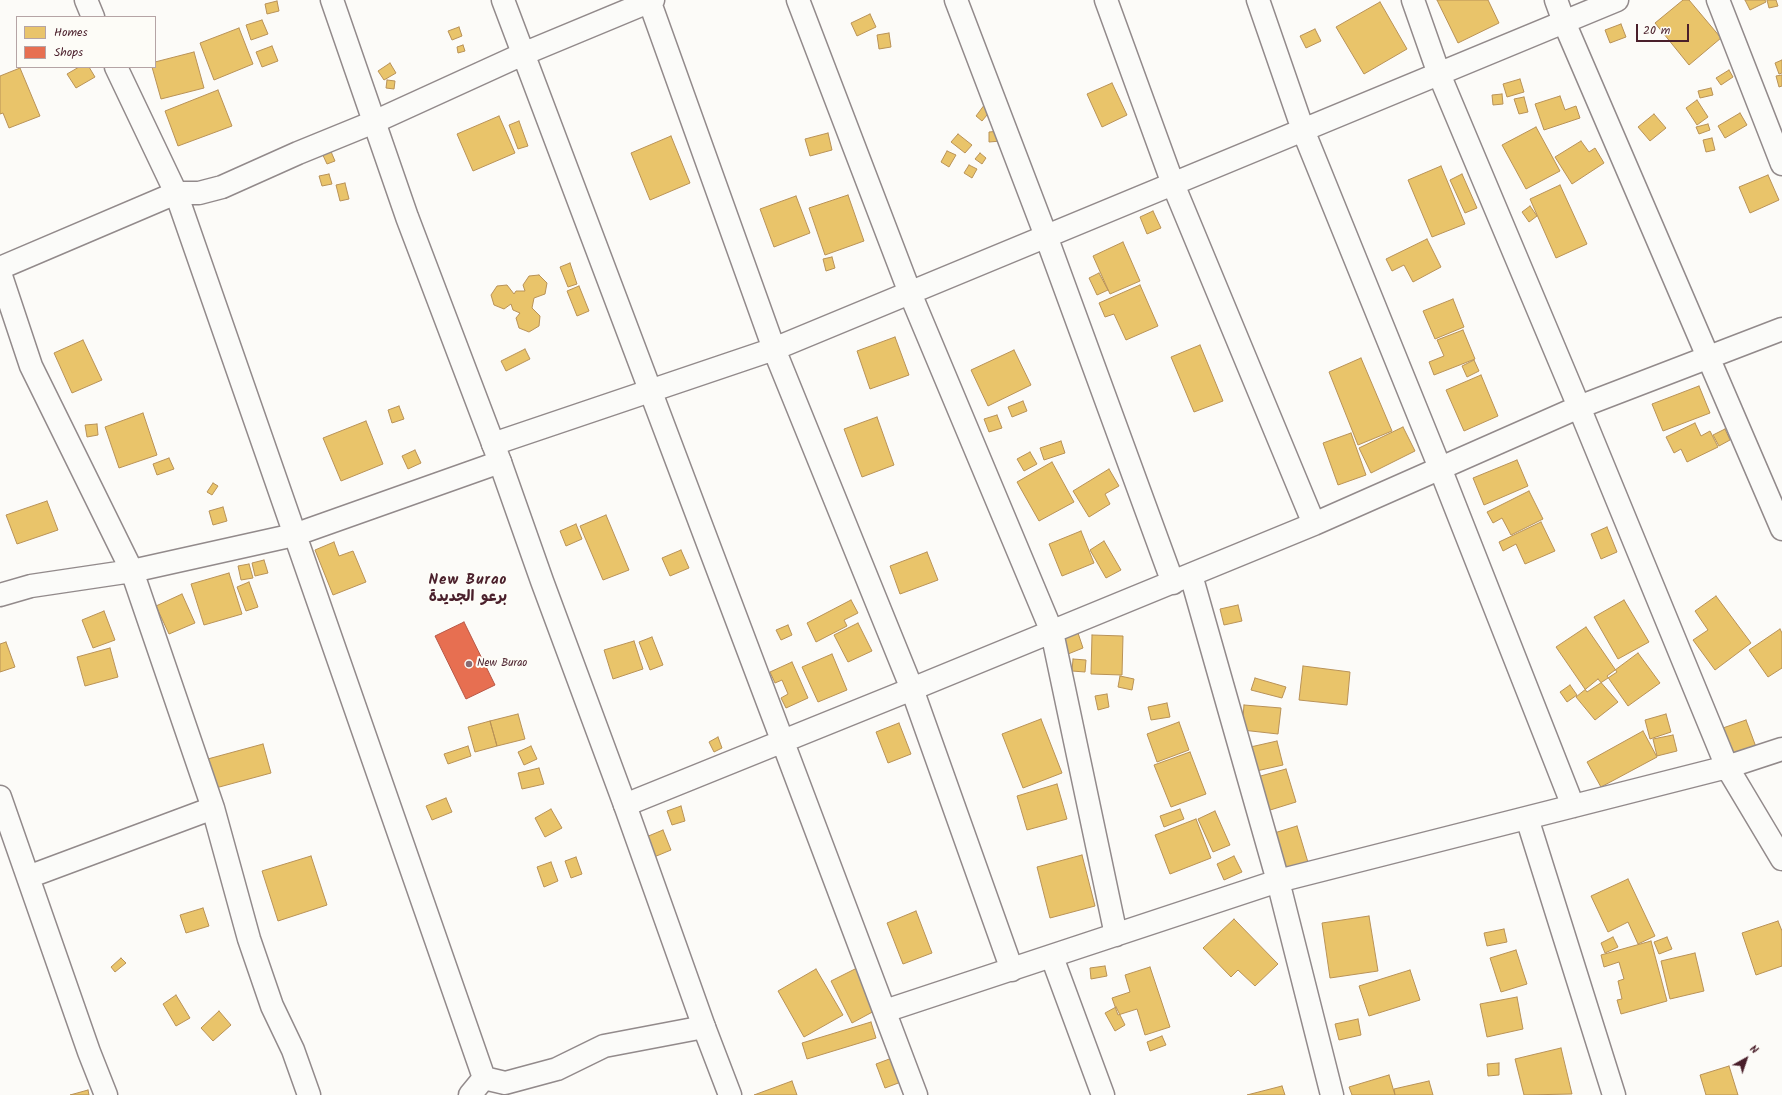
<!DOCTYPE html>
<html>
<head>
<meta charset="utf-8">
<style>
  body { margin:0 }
  #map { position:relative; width:1782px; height:1095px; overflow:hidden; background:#fcfbf8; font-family:Kalam,sans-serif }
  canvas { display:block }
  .legend { position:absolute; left:16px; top:16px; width:140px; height:52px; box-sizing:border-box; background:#fdfcf7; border:1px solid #b5a4a5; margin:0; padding:5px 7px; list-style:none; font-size:12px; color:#4a1f2b }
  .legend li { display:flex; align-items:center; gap:8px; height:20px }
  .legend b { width:20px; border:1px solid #b5a4a5 }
  .north { position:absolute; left:1726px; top:1039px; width:40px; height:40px; -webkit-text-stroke:3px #fdfcf7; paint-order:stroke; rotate:40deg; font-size:11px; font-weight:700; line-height:16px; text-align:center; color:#4a1f2b }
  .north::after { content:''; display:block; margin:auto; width:14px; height:18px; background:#4a1f2b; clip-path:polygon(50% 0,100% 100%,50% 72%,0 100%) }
  .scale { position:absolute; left:1636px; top:24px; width:53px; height:18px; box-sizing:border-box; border:2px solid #4a1f2b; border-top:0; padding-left:5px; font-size:12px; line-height:14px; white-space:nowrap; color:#4a1f2b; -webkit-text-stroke:3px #fdfcf7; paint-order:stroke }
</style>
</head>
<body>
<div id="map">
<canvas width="1782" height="1095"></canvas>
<ul class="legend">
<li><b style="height:11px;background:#e9c46a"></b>Homes</li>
<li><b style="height:11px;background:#e76f51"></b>Shops</li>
</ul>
<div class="north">N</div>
<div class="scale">20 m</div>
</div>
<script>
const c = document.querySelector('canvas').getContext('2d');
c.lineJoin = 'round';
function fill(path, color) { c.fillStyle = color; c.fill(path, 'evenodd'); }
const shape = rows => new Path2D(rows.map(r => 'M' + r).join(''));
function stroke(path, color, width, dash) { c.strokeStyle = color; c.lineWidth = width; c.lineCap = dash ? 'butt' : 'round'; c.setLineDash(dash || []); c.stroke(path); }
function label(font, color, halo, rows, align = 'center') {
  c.font = font + ' Kalam,"Playpen Sans Arabic",sans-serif'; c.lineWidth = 4; c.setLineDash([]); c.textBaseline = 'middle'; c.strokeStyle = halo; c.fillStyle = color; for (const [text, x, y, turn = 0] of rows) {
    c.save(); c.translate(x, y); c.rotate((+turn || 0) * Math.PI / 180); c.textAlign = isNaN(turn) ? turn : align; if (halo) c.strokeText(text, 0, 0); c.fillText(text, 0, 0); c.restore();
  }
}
const homes = shape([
  [1437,0,1488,0,1499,23,1458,43,1437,0],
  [1683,0,1689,0,1721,38,1689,65,1655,23,1683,0],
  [1745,0,1765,0,1766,2,1750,10,1745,0],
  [1767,0,1776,0,1778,6,1769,8,1767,0],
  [277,1,279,11,267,14,265,4,277,1],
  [1380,2,1407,49,1364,74,1336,27,1380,2],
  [870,14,876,27,857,36,851,23,870,14],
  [262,20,268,34,251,40,246,25,262,20],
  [1621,24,1626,37,1610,43,1605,30,1621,24],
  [459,27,462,36,452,40,448,31,459,27],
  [239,28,253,64,214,80,200,43,239,28],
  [1315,29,1321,41,1306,48,1300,36,1315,29],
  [889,33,891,47,879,49,877,35,889,33],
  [463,45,465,51,458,53,457,47,463,45],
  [272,46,278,61,262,67,256,52,272,46],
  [194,52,204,88,161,99,152,67,155,67,155,62,194,52],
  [1782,60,1782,73,1779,74,1775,63,1782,60],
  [390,63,396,73,384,80,378,71,390,63],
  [79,67,89,67,95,77,76,88,67,74,79,67],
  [20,68,40,116,9,128,3,113,0,114,0,76,20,68],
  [1729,70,1733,77,1721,85,1716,78,1729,70],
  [1782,75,1782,86,1779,87,1776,76,1782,75],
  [1520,79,1524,92,1507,97,1503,84,1520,79],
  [387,80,395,81,394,89,386,88,387,80],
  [1112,83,1127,115,1102,127,1087,94,1112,83],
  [1711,88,1713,95,1700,98,1698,91,1711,88],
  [218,90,232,126,178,146,165,111,218,90],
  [1502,94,1503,104,1493,105,1492,95,1502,94],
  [1560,96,1565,110,1576,106,1580,118,1544,130,1535,104,1560,96],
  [1524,97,1528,112,1519,114,1514,99,1524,97],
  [1697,100,1708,117,1697,125,1686,108,1697,100],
  [985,104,992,109,982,121,976,116,985,104],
  [1740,113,1747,125,1725,138,1718,126,1740,113],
  [1654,114,1666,128,1650,141,1638,127,1654,114],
  [499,116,515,153,473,171,457,134,499,116],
  [519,121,528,146,518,149,509,125,519,121],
  [1708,124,1710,130,1699,134,1696,127,1708,124],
  [1536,127,1560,171,1526,189,1502,145,1536,127],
  [1001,131,1001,141,989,142,989,132,1001,131],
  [828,133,832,150,810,156,805,139,828,133],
  [958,134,972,145,965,153,951,142,958,134],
  [671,136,690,183,650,200,631,153,671,136],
  [1712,138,1715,150,1706,152,1703,140,1712,138],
  [1581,141,1589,152,1595,148,1604,163,1572,184,1555,157,1581,141],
  [329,147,335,161,327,164,321,151,329,147],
  [947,151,956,155,949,167,941,162,947,151],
  [980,153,986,158,982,164,975,159,980,153],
  [969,165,977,169,972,178,964,173,969,165],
  [1441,166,1465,224,1432,237,1408,180,1441,166],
  [329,174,332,184,322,186,319,176,329,174],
  [1462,174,1477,208,1465,213,1450,180,1462,174],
  [1768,175,1779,200,1750,213,1739,187,1768,175],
  [345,183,349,199,340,201,336,185,345,183],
  [1560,185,1587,244,1556,258,1530,199,1560,185],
  [848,195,864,241,825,255,809,208,848,195],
  [796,196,810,233,774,247,760,209,796,196],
  [1530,206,1537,216,1529,222,1522,212,1530,206],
  [1153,211,1161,228,1147,234,1140,217,1153,211],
  [1427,239,1441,267,1413,282,1404,265,1392,271,1386,259,1427,239],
  [1123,242,1140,281,1110,294,1093,256,1123,242],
  [832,257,835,268,826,271,823,259,832,257],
  [570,263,577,284,568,287,560,267,570,263],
  [1099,273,1108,290,1097,295,1089,278,1099,273],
  [539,275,547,283,545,294,534,298,532,308,540,316,539,326,529,332,519,328,516,318,520,313,513,310,511,304,504,309,494,305,491,295,497,286,507,285,514,294,516,291,525,291,523,285,529,276,539,275],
  [1140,285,1158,326,1126,340,1114,314,1105,317,1099,303,1140,285],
  [579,286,589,311,577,316,567,291,579,286],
  [1453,299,1464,327,1435,339,1423,311,1453,299],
  [1463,330,1475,359,1434,375,1429,362,1444,356,1437,340,1463,330],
  [895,337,909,375,870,389,857,351,895,337],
  [83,340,102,380,72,393,54,353,83,340],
  [1200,345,1223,401,1194,412,1171,357,1200,345],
  [525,349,530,359,506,371,501,361,525,349],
  [1014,350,1031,385,988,406,971,370,1014,350],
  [1361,358,1392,431,1358,445,1329,372,1361,358],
  [1474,360,1479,371,1467,377,1462,366,1474,360],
  [1481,375,1498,416,1464,431,1446,390,1481,375],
  [1699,386,1710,413,1663,431,1652,404,1699,386],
  [1023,401,1027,411,1012,417,1008,407,1023,401],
  [399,406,404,419,392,423,388,410,399,406],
  [143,413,157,455,119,468,105,427,143,413],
  [997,415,1002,428,989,432,984,419,997,415],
  [877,417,894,465,862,477,844,429,877,417],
  [366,421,383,464,341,481,323,438,366,421],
  [1695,423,1701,436,1710,431,1718,447,1687,462,1681,449,1674,453,1666,437,1695,423],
  [97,424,98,435,87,437,85,425,97,424],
  [1403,427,1415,451,1371,473,1359,448,1403,427],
  [1725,429,1730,440,1719,446,1713,435,1725,429],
  [1351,433,1366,475,1338,485,1323,443,1351,433],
  [1061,441,1065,453,1044,460,1040,448,1061,441],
  [415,450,421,463,408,469,402,456,415,450],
  [1030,452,1037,464,1024,471,1017,459,1030,452],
  [169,458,174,469,157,475,153,464,169,458],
  [1517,460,1528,486,1484,505,1473,478,1517,460],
  [1052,462,1074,502,1039,521,1017,482,1052,462],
  [1109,469,1119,486,1105,494,1110,504,1089,517,1073,491,1109,469],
  [213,483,218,486,212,495,207,492,213,483],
  [1529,491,1543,519,1511,535,1502,518,1493,523,1487,512,1529,491],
  [47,501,58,530,17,544,6,515,47,501],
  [223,507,227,521,213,525,209,511,223,507],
  [606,515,629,570,603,580,580,526,606,515],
  [1541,522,1555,551,1525,564,1516,544,1503,551,1499,542,1541,522],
  [576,524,582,539,566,546,560,531,576,524],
  [1607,527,1617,552,1601,559,1591,534,1607,527],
  [1081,531,1094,563,1062,576,1049,544,1081,531],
  [1104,541,1121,570,1106,578,1090,550,1104,541],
  [334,542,339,556,353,551,366,582,333,595,315,550,334,542],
  [681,550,689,568,670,576,662,558,681,550],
  [927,552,938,580,900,594,890,566,927,552],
  [264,560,268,573,255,576,252,563,264,560],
  [249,564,253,578,241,580,238,566,249,564],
  [229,573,242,614,204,625,191,584,229,573],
  [249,582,258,607,246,611,237,587,249,582],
  [182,594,195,623,169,634,156,606,182,594],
  [1716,596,1751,643,1715,670,1693,640,1708,630,1695,611,1716,596],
  [851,600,858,613,844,620,847,626,816,642,807,623,851,600],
  [1624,600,1649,642,1618,659,1594,617,1624,600],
  [1238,605,1242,621,1224,625,1220,609,1238,605],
  [104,611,115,640,93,648,82,620,104,611],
  [858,623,872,651,848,662,834,635,858,623],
  [788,625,792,635,781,640,776,630,788,625],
  [1586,627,1617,672,1587,692,1556,647,1586,627],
  [1780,629,1782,633,1782,668,1768,677,1749,650,1780,629],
  [1077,630,1083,648,1068,654,1061,635,1077,630],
  [1092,635,1123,636,1122,675,1091,674,1092,635],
  [652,637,663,665,650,670,639,642,652,637],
  [634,641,643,669,613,679,604,650,634,641],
  [6,642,15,667,0,672,0,644,6,642],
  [110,648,118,677,85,686,77,657,110,648],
  [1638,653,1660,683,1628,706,1607,676,1638,653],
  [832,654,847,690,818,702,802,667,832,654],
  [1073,659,1086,660,1085,672,1072,671,1073,659],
  [792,662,808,698,786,708,781,698,788,694,782,680,775,683,770,672,792,662],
  [1303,666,1350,672,1347,705,1299,700,1303,666],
  [1120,676,1134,679,1132,690,1118,687,1120,676],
  [1255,678,1286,687,1282,698,1251,690,1255,678],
  [1598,679,1618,702,1595,720,1576,697,1598,679],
  [1570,685,1577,695,1567,702,1560,692,1570,685],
  [1107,694,1109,707,1098,710,1095,696,1107,694],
  [1167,703,1170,717,1151,720,1148,707,1167,703],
  [1244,705,1281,708,1278,734,1242,730,1244,705],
  [518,714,525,739,497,746,490,721,518,714],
  [1666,714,1671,732,1650,739,1645,720,1666,714],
  [1041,719,1062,773,1023,788,1002,734,1041,719],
  [1746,720,1756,747,1730,756,1720,729,1746,720],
  [490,721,497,746,475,752,468,727,490,721],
  [1179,722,1189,750,1157,762,1147,734,1179,722],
  [899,723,911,754,888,763,876,732,899,723],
  [1643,731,1657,757,1601,787,1587,762,1643,731],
  [1673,735,1677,751,1657,756,1653,739,1673,735],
  [718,737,722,748,714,752,709,742,718,737],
  [1277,741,1283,765,1252,772,1246,748,1277,741],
  [263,744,271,773,212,789,204,760,263,744],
  [468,746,471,756,448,764,444,754,468,746],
  [531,746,537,759,524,765,518,752,531,746],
  [1190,752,1206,794,1171,807,1154,765,1190,752],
  [539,768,544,784,522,789,518,773,539,768],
  [1286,769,1296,802,1267,811,1257,777,1286,769],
  [1057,784,1067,819,1027,830,1017,796,1057,784],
  [446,798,452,812,432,820,426,806,446,798],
  [681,806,685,821,672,825,667,811,681,806],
  [551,809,562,828,545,837,535,818,551,809],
  [1180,809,1184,819,1164,827,1160,816,1180,809],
  [1215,811,1230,845,1213,852,1198,819,1215,811],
  [1196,819,1211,858,1170,874,1155,835,1196,819],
  [1297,826,1310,869,1284,877,1271,834,1297,826],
  [663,830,671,850,654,857,646,837,663,830],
  [1082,855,1095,906,1050,918,1037,867,1082,855],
  [311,856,327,905,278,921,262,871,311,856],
  [1234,856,1242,872,1224,880,1217,864,1234,856],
  [576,857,582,874,571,878,565,861,576,857],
  [551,862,558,881,544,887,537,867,551,862],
  [1628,879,1655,936,1638,944,1628,922,1608,932,1591,896,1628,879],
  [203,908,209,926,186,933,180,915,203,908],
  [916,911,932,953,903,964,887,923,916,911],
  [1369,916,1378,971,1330,978,1322,923,1369,916],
  [1234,919,1278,964,1255,986,1238,970,1231,977,1203,948,1234,919],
  [1778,921,1782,931,1782,966,1756,975,1742,933,1778,921],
  [1504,929,1507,942,1487,946,1484,933,1504,929],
  [1613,937,1618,947,1605,953,1601,943,1613,937],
  [1667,937,1672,949,1659,954,1654,942,1667,937],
  [1651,941,1667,1001,1621,1014,1617,1000,1622,999,1618,981,1624,979,1619,962,1604,967,1601,955,1651,941],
  [1516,950,1527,984,1501,992,1490,958,1516,950],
  [1695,953,1704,991,1670,999,1661,961,1695,953],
  [121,958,126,963,115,972,111,967,121,958],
  [1105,966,1107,976,1091,979,1090,968,1105,966],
  [1150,967,1170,1027,1145,1035,1137,1009,1118,1015,1112,998,1130,992,1125,975,1150,967],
  [857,968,878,1009,852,1023,831,981,857,968],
  [816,969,843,1015,804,1037,778,991,816,969],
  [1410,970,1420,1000,1369,1016,1359,986,1410,970],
  [176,995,190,1018,176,1026,163,1004,176,995],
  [1517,997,1523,1029,1487,1037,1480,1004,1517,997],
  [1116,1007,1125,1025,1115,1031,1105,1013,1116,1007],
  [219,1011,231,1025,213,1041,201,1028,219,1011],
  [1358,1019,1361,1035,1339,1040,1335,1024,1358,1019],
  [871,1022,876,1038,807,1059,802,1043,871,1022],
  [1162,1036,1166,1045,1150,1051,1147,1042,1162,1036],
  [1561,1048,1572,1094,1524,1095,1515,1059,1561,1048],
  [892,1058,901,1082,885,1088,876,1064,892,1058],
  [1499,1063,1499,1075,1488,1076,1487,1064,1499,1063],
  [1729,1066,1738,1095,1706,1095,1700,1075,1729,1066],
  [1389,1075,1395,1095,1352,1095,1349,1087,1389,1075],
  [792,1081,797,1095,754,1095,792,1081],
  [1429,1081,1433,1095,1395,1095,1394,1089,1429,1081],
  [1282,1086,1285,1095,1247,1095,1282,1086],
  [88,1090,89,1095,70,1095,88,1090]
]);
fill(homes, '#e9c46a');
stroke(homes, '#b99257', 1);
const shops = shape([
  [464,622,495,685,466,699,435,636,464,622]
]);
fill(shops, '#e76f51');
stroke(shops, '#b85746', 1);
const minor = shape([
  [86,0,93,17],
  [503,0,916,1095],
  [649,0,774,349,912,689,1012,970],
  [798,0,910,293,1052,632,1116,935],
  [956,0,1046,236,1173,583],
  [1106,0,1173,184,1314,524],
  [1258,0,1303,130,1440,468,1573,806],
  [1413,0,1439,74,1579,407,1727,767,1782,859],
  [1556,0,1564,22,1782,529],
  [1718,0,1782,164],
  [116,67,176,193,484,1078],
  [0,268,176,193,199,193,222,187,298,153,374,122,523,54,653,0],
  [0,273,31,366,132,571,213,808,249,939,272,1006,293,1050,309,1095],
  [493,444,774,349,1617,0],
  [1191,575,1278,881,1332,1095],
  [0,595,31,586,132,571,294,535,500,462],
  [0,797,89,1052,106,1095],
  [625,805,912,689,1314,524,1579,407,1782,329],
  [1527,818,1614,1095],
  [28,877,213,808],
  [1052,957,1103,1095],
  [885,1011,1278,881,1727,767,1782,749],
  [470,1095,484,1078,505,1083,557,1069,604,1046,704,1027]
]);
const highway = shape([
  [332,0,407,217,500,462,542,581,625,805,704,1027,730,1095]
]);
stroke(minor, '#928a8b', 25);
stroke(highway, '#928a8b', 25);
stroke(minor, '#fbfbf9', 22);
stroke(highway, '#fbfbf9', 22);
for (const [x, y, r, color] of [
  [469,664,4,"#886c73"]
]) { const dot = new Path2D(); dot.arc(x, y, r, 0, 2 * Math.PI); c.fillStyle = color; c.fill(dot); stroke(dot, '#fdfcf7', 1.5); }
label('11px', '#4a1f2b', '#fdfcf7', [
  ["New Burao",477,664]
], 'left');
c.letterSpacing = '1px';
label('bold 15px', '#4a1f2b', '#fdfcf7', [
  ["New Burao",468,581],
  ["برعو الجديدة",468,598]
]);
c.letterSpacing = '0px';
</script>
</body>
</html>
